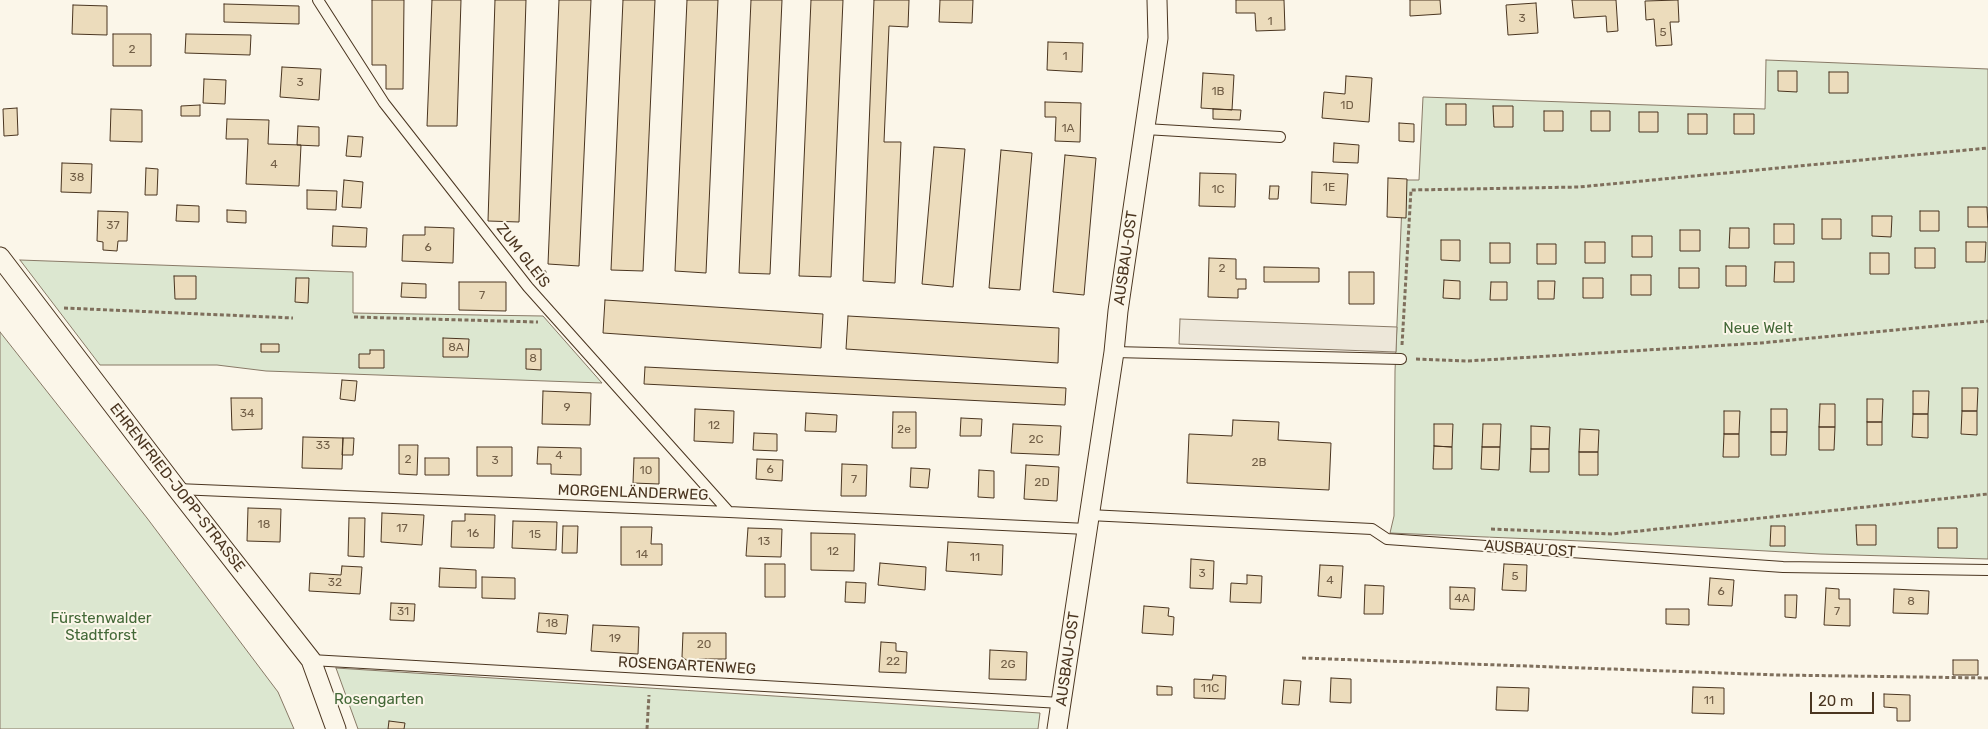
<!DOCTYPE html>
<html>
<head>
<meta charset="utf-8">
<style>
  body { margin:0 }
  #map { position:relative; width:1988px; height:729px; overflow:hidden; background:#fbf6e9; font-family:Rubik,sans-serif }
  canvas { display:block }
  .scale { position:absolute; left:1810px; top:692px; width:64px; height:22px; box-sizing:border-box; border:2px solid #4a3520; border-top:0; padding-left:6px; font-size:15px; line-height:18px; white-space:nowrap; color:#4a3520; -webkit-text-stroke:4px #fbf6e9; paint-order:stroke }
</style>
</head>
<body>
<div id="map">
<canvas width="1988" height="729"></canvas>
<div class="scale">20 m</div>
</div>
<script>
const c = document.querySelector('canvas').getContext('2d');
c.lineJoin = 'round';
function fill(path, color) { c.fillStyle = color; c.fill(path, 'evenodd'); }
const shape = rows => new Path2D(rows.map(r => 'M' + r).join(''));
function stroke(path, color, width, dash) { c.strokeStyle = color; c.lineWidth = width; c.lineCap = dash ? 'butt' : 'round'; c.setLineDash(dash || []); c.stroke(path); }
function label(font, color, halo, rows, align = 'center') {
  c.font = font + ' Rubik,sans-serif'; c.lineWidth = 4; c.setLineDash([]); c.textBaseline = 'middle'; c.strokeStyle = halo; c.fillStyle = color; for (const [text, x, y, turn = 0] of rows) {
    c.save(); c.translate(x, y); c.rotate((+turn || 0) * Math.PI / 180); c.textAlign = isNaN(turn) ? turn : align; if (halo) c.strokeText(text, 0, 0); c.fillText(text, 0, 0); c.restore();
  }
}
const green = shape([
  [1766,60,1988,69,1988,559,1820,554,1606,542,1390,533,1394,516,1395,371,1403,180,1419,180,1423,97,1765,109,1766,60],
  [20,260,353,272,353,313,543,316,602,383,266,371,217,365,100,365,20,260],
  [0,332,147,518,278,692,294,729,0,729,0,332],
  [336,668,1040,713,1038,729,358,729,336,668]
]);
fill(green, '#dce7d0');
stroke(green, '#887966', 1);
const parking = shape([
  [1180,319,1397,327,1396,352,1179,344,1180,319]
]);
fill(parking, '#ede7d9');
stroke(parking, '#887966', 1);
const building = shape([
  [372,0,404,0,403,89,386,89,386,65,372,65,372,0],
  [432,0,461,0,457,126,427,126,432,0],
  [495,0,526,0,519,222,488,221,495,0],
  [559,0,591,0,579,266,548,264,559,0],
  [623,0,655,0,643,271,611,270,623,0],
  [687,0,718,0,706,273,675,271,687,0],
  [751,0,782,0,770,274,739,273,751,0],
  [811,0,843,0,831,277,799,276,811,0],
  [874,0,909,0,908,27,889,26,884,142,901,142,895,283,863,281,874,0],
  [940,0,973,0,972,23,939,22,940,0],
  [1236,0,1284,0,1285,30,1256,31,1255,13,1236,13,1236,0],
  [1410,0,1440,0,1441,14,1410,16,1410,0],
  [1572,0,1616,0,1618,31,1607,32,1606,16,1574,18,1572,0],
  [1678,0,1679,22,1670,22,1672,45,1656,46,1654,19,1646,20,1645,1,1678,0],
  [1536,3,1538,33,1508,35,1506,5,1536,3],
  [224,4,299,6,299,24,224,22,224,4],
  [73,5,107,6,107,35,72,34,73,5],
  [113,34,151,34,151,66,113,66,113,34],
  [186,34,251,35,250,55,185,53,186,34],
  [1048,42,1083,43,1082,72,1047,70,1048,42],
  [282,67,321,69,319,100,280,97,282,67],
  [1778,71,1797,71,1797,92,1778,91,1778,71],
  [1829,72,1848,72,1848,93,1829,93,1829,72],
  [1203,73,1234,75,1232,110,1201,108,1203,73],
  [1346,76,1372,78,1369,122,1322,118,1324,92,1345,94,1346,76],
  [204,79,226,80,225,104,203,103,204,79],
  [1045,102,1081,103,1080,142,1055,141,1056,117,1045,117,1045,102],
  [1446,104,1466,104,1466,125,1446,125,1446,104],
  [200,105,200,116,181,116,181,106,200,105],
  [1493,106,1513,106,1513,127,1494,127,1493,106],
  [17,108,18,135,4,136,3,109,17,108],
  [111,109,142,110,142,142,110,141,111,109],
  [1213,109,1241,110,1240,120,1213,119,1213,109],
  [1544,111,1563,111,1563,131,1544,131,1544,111],
  [1591,111,1610,111,1610,131,1591,131,1591,111],
  [1639,112,1658,112,1658,132,1639,132,1639,112],
  [1688,114,1707,114,1707,134,1688,134,1688,114],
  [1734,114,1754,114,1754,134,1734,134,1734,114],
  [227,119,269,120,268,144,301,145,299,186,246,184,248,139,226,139,227,119],
  [1399,123,1414,124,1414,142,1399,141,1399,123],
  [298,126,319,127,319,146,297,145,298,126],
  [348,136,363,137,361,157,346,156,348,136],
  [1334,143,1359,145,1358,163,1333,162,1334,143],
  [934,147,965,149,953,287,922,284,934,147],
  [1001,150,1032,153,1020,290,989,288,1001,150],
  [1065,155,1096,158,1084,295,1053,292,1065,155],
  [62,163,92,164,91,193,61,192,62,163],
  [146,168,158,169,157,195,145,195,146,168],
  [1312,172,1348,174,1346,205,1311,203,1312,172],
  [1200,173,1236,174,1235,207,1199,206,1200,173],
  [1388,178,1407,179,1406,218,1387,217,1388,178],
  [344,180,363,182,361,208,342,207,344,180],
  [1270,186,1279,186,1278,199,1269,199,1270,186],
  [307,190,337,191,336,210,307,209,307,190],
  [177,205,199,206,199,222,176,221,177,205],
  [1968,207,1987,207,1988,227,1968,227,1968,207],
  [227,210,246,211,246,223,227,222,227,210],
  [98,211,128,212,127,241,118,241,117,251,103,250,103,242,97,241,98,211],
  [1920,211,1939,211,1939,231,1920,231,1920,211],
  [1872,216,1892,216,1891,237,1872,236,1872,216],
  [1822,219,1841,219,1841,239,1822,239,1822,219],
  [1774,224,1794,224,1794,244,1774,244,1774,224],
  [333,226,367,228,366,247,332,246,333,226],
  [425,227,454,228,453,263,402,261,403,235,425,235,425,227],
  [1730,228,1749,228,1749,248,1729,248,1730,228],
  [1680,230,1700,230,1700,251,1680,251,1680,230],
  [1632,236,1652,236,1652,257,1632,257,1632,236],
  [1441,240,1460,240,1460,261,1441,260,1441,240],
  [1585,242,1605,242,1605,263,1585,263,1585,242],
  [1966,242,1986,242,1985,262,1966,262,1966,242],
  [1490,243,1510,243,1510,263,1490,263,1490,243],
  [1537,244,1556,244,1556,264,1537,264,1537,244],
  [1915,248,1935,248,1935,268,1915,268,1915,248],
  [1870,253,1889,253,1889,274,1870,274,1870,253],
  [1209,258,1236,259,1236,279,1246,279,1246,289,1238,289,1238,298,1208,297,1209,258],
  [1775,262,1794,262,1794,282,1774,282,1775,262],
  [1726,266,1746,266,1746,286,1726,286,1726,266],
  [1264,267,1319,268,1319,282,1264,282,1264,267],
  [1679,268,1699,268,1699,288,1679,288,1679,268],
  [1349,272,1374,272,1374,304,1349,304,1349,272],
  [1631,275,1651,275,1651,295,1631,295,1631,275],
  [174,276,196,276,196,299,175,299,174,276],
  [296,278,309,278,308,303,295,302,296,278],
  [1583,278,1603,278,1603,298,1583,298,1583,278],
  [1444,280,1460,281,1460,299,1443,298,1444,280],
  [1538,281,1555,281,1554,299,1538,299,1538,281],
  [459,282,506,282,506,311,459,310,459,282],
  [1491,282,1507,282,1507,300,1490,300,1491,282],
  [402,283,426,284,426,298,401,297,402,283],
  [605,300,823,314,821,348,603,333,605,300],
  [848,316,1059,328,1058,363,846,349,848,316],
  [443,338,469,339,468,357,443,357,443,338],
  [261,344,279,344,279,352,261,352,261,344],
  [526,349,541,349,541,370,526,369,526,349],
  [370,350,384,350,384,368,359,368,359,354,370,354,370,350],
  [645,367,1066,388,1065,405,644,384,645,367],
  [342,380,357,381,355,401,340,399,342,380],
  [1962,388,1978,388,1977,411,1962,411,1962,388],
  [543,391,591,393,590,425,542,424,543,391],
  [1913,391,1929,391,1928,414,1913,414,1913,391],
  [231,398,262,398,262,429,232,430,231,398],
  [1867,399,1883,399,1882,422,1867,422,1867,399],
  [1820,404,1835,404,1835,427,1819,427,1820,404],
  [695,409,734,411,733,443,694,441,695,409],
  [1771,409,1787,409,1787,432,1771,432,1771,409],
  [1724,411,1740,411,1739,434,1724,434,1724,411],
  [1962,411,1977,411,1977,435,1961,434,1962,411],
  [893,412,916,412,916,448,892,448,893,412],
  [806,413,837,415,836,432,805,431,806,413],
  [1913,414,1928,414,1928,438,1912,437,1913,414],
  [961,418,982,419,981,436,960,436,961,418],
  [1233,420,1279,422,1278,440,1331,443,1329,490,1187,483,1189,434,1232,436,1233,420],
  [1867,422,1882,422,1882,445,1867,445,1867,422],
  [1013,424,1061,426,1059,455,1011,453,1013,424],
  [1434,424,1453,424,1452,447,1434,446,1434,424],
  [1483,424,1501,424,1500,447,1482,447,1483,424],
  [1531,426,1550,427,1549,449,1531,449,1531,426],
  [1819,427,1835,427,1834,450,1819,450,1819,427],
  [1580,429,1599,430,1598,452,1579,452,1580,429],
  [1771,432,1787,432,1786,455,1771,455,1771,432],
  [754,433,777,434,777,451,753,450,754,433],
  [1724,434,1739,434,1739,457,1723,457,1724,434],
  [303,437,343,438,342,469,302,468,303,437],
  [343,438,354,438,353,455,342,455,343,438],
  [399,445,418,445,417,475,399,474,399,445],
  [1434,446,1452,447,1452,469,1433,469,1434,446],
  [477,447,512,447,512,476,477,476,477,447],
  [538,447,581,448,581,475,551,474,551,464,537,464,538,447],
  [1482,447,1500,447,1499,470,1481,469,1482,447],
  [1531,449,1549,449,1549,472,1530,472,1531,449],
  [1579,452,1598,452,1598,475,1579,475,1579,452],
  [425,458,449,458,449,475,425,475,425,458],
  [634,458,659,458,659,484,633,483,634,458],
  [757,459,783,460,782,481,756,479,757,459],
  [842,464,867,465,866,496,841,496,842,464],
  [1026,465,1059,467,1057,501,1024,499,1026,465],
  [911,468,930,469,928,488,910,487,911,468],
  [979,470,994,471,994,498,978,497,979,470],
  [248,508,281,509,280,542,247,541,248,508],
  [382,513,424,515,422,545,381,542,382,513],
  [465,514,495,515,494,548,451,547,452,521,465,521,465,514],
  [349,518,365,518,364,557,348,556,349,518],
  [513,521,557,522,556,550,512,548,513,521],
  [1856,525,1876,525,1876,545,1857,545,1856,525],
  [563,526,578,526,577,553,562,553,563,526],
  [1771,526,1785,526,1785,546,1770,546,1771,526],
  [621,527,652,527,651,544,662,544,662,565,621,565,621,527],
  [748,528,782,529,781,557,746,556,748,528],
  [1938,528,1957,528,1957,548,1938,548,1938,528],
  [811,533,855,534,854,571,811,570,811,533],
  [948,542,1003,545,1002,575,946,571,948,542],
  [1191,559,1214,561,1213,589,1190,588,1191,559],
  [880,563,926,567,925,590,878,585,880,563],
  [765,564,785,564,785,597,765,597,765,564],
  [1504,564,1527,565,1526,591,1502,590,1504,564],
  [1320,565,1343,566,1341,598,1318,596,1320,565],
  [342,566,362,567,360,594,309,591,310,573,341,575,342,566],
  [440,568,476,570,476,588,439,587,440,568],
  [1247,575,1262,576,1261,603,1230,602,1231,583,1247,584,1247,575],
  [482,577,515,578,515,599,482,598,482,577],
  [1710,578,1734,580,1732,606,1708,605,1710,578],
  [846,582,866,583,865,603,845,602,846,582],
  [1365,585,1384,586,1383,614,1364,614,1365,585],
  [1450,587,1475,588,1474,610,1450,609,1450,587],
  [1826,588,1839,589,1839,599,1850,599,1850,626,1824,625,1826,588],
  [1894,589,1929,591,1928,614,1893,613,1894,589],
  [1785,595,1797,595,1796,618,1785,617,1785,595],
  [391,603,415,604,414,621,390,620,391,603],
  [1144,606,1169,608,1168,616,1174,617,1173,635,1142,633,1144,606],
  [1666,609,1689,609,1689,625,1666,624,1666,609],
  [539,613,568,615,566,634,537,632,539,613],
  [593,625,639,627,638,654,591,651,593,625],
  [683,633,726,633,726,659,699,659,697,662,688,661,682,657,683,633],
  [881,642,896,643,896,651,907,652,906,673,879,672,881,642],
  [990,650,1027,652,1026,680,989,679,990,650],
  [1953,660,1978,660,1978,675,1953,675,1953,660],
  [1213,675,1226,676,1225,699,1194,698,1194,679,1212,680,1213,675],
  [1331,678,1351,679,1351,703,1330,702,1331,678],
  [1284,680,1301,681,1299,705,1282,704,1284,680],
  [1157,686,1172,687,1172,695,1157,695,1157,686],
  [1497,687,1529,688,1528,711,1496,710,1497,687],
  [1693,687,1724,688,1724,714,1692,713,1693,687],
  [1884,694,1910,695,1910,721,1897,721,1897,708,1884,707,1884,694],
  [389,721,405,723,404,729,388,729,389,721]
]);
fill(building, '#ecdcbc');
stroke(building, '#4a3520', 1);
const lane = shape([
  [318,0,384,103,528,287,729,512],
  [1145,129,1280,137],
  [1114,352,1401,359],
  [177,489,729,512,1087,529],
  [1089,515,1372,529,1387,539,1783,567,1988,570],
  [311,660,1061,703]
]);
const street = shape([
  [0,257,177,489,311,660,336,729],
  [1057,729,1114,352,1118,311,1158,38,1157,0]
]);
stroke(lane, '#4a3520', 12);
stroke(street, '#4a3520', 21);
stroke(shape([
  [539,277,546,271],
  [64,308,293,318],
  [354,317,538,322],
  [1402,345,1411,190,1579,187,1988,148],
  [1416,359,1468,361,1761,343,1988,321],
  [1491,529,1611,534,1988,494],
  [1302,658,1779,675,1988,678],
  [647,729,649,695]
]), '#7f6f5c', 3, [4, 2.5]);
stroke(lane, '#fbf6e9', 10);
stroke(street, '#fbf6e9', 19);
label('12px', '#725f47', null, [
  ["3",1522,19],
  ["1",1270,22],
  ["5",1663,33],
  ["2",132,50],
  ["1",1065,57],
  ["3",300,83],
  ["1B",1218,92],
  ["1D",1347,106],
  ["1A",1068,129],
  ["4",274,165],
  ["38",77,178],
  ["1E",1329,188],
  ["1C",1218,190],
  ["37",113,226],
  ["6",428,248],
  ["2",1222,269],
  ["7",482,296],
  ["8A",456,348],
  ["8",533,359],
  ["9",567,408],
  ["34",247,414],
  ["12",714,426],
  ["2e",904,430],
  ["2C",1036,440],
  ["33",323,446],
  ["4",559,456],
  ["2",408,460],
  ["3",495,461],
  ["2B",1259,463],
  ["6",770,470],
  ["10",646,471],
  ["7",854,480],
  ["2D",1042,483],
  ["18",264,525],
  ["17",402,529],
  ["16",473,534],
  ["15",535,535],
  ["13",764,542],
  ["12",833,552],
  ["14",642,555],
  ["11",975,558],
  ["3",1202,574],
  ["5",1515,577],
  ["4",1330,581],
  ["32",335,583],
  ["6",1721,592],
  ["4A",1462,599],
  ["8",1911,602],
  ["31",403,612],
  ["7",1837,612],
  ["18",552,624],
  ["19",615,639],
  ["20",704,645],
  ["22",893,662],
  ["2G",1008,665],
  ["11C",1210,689],
  ["11",1709,701]
]);
label('15px', '#4a3520', '#fbf6e9', [
  ["ZUM GLEIS",523,256,52],
  ["AUSBAU-OST",1126,258,-82],
  ["EHRENFRIED-JOPP-STRASSE",177,488,52],
  ["MORGENLÄNDERWEG",633,493,2],
  ["AUSBAU OST",1530,549,4],
  ["AUSBAU-OST",1068,659,-82],
  ["ROSENGARTENWEG",687,666,3]
]);
label('15px', '#436837', '#fbf6e9', [
  ["Neue Welt",1758,329],
  ["Fürstenwalder",101,619],
  ["Stadtforst",101,636],
  ["Rosengarten",379,700]
]);
</script>
</body>
</html>
